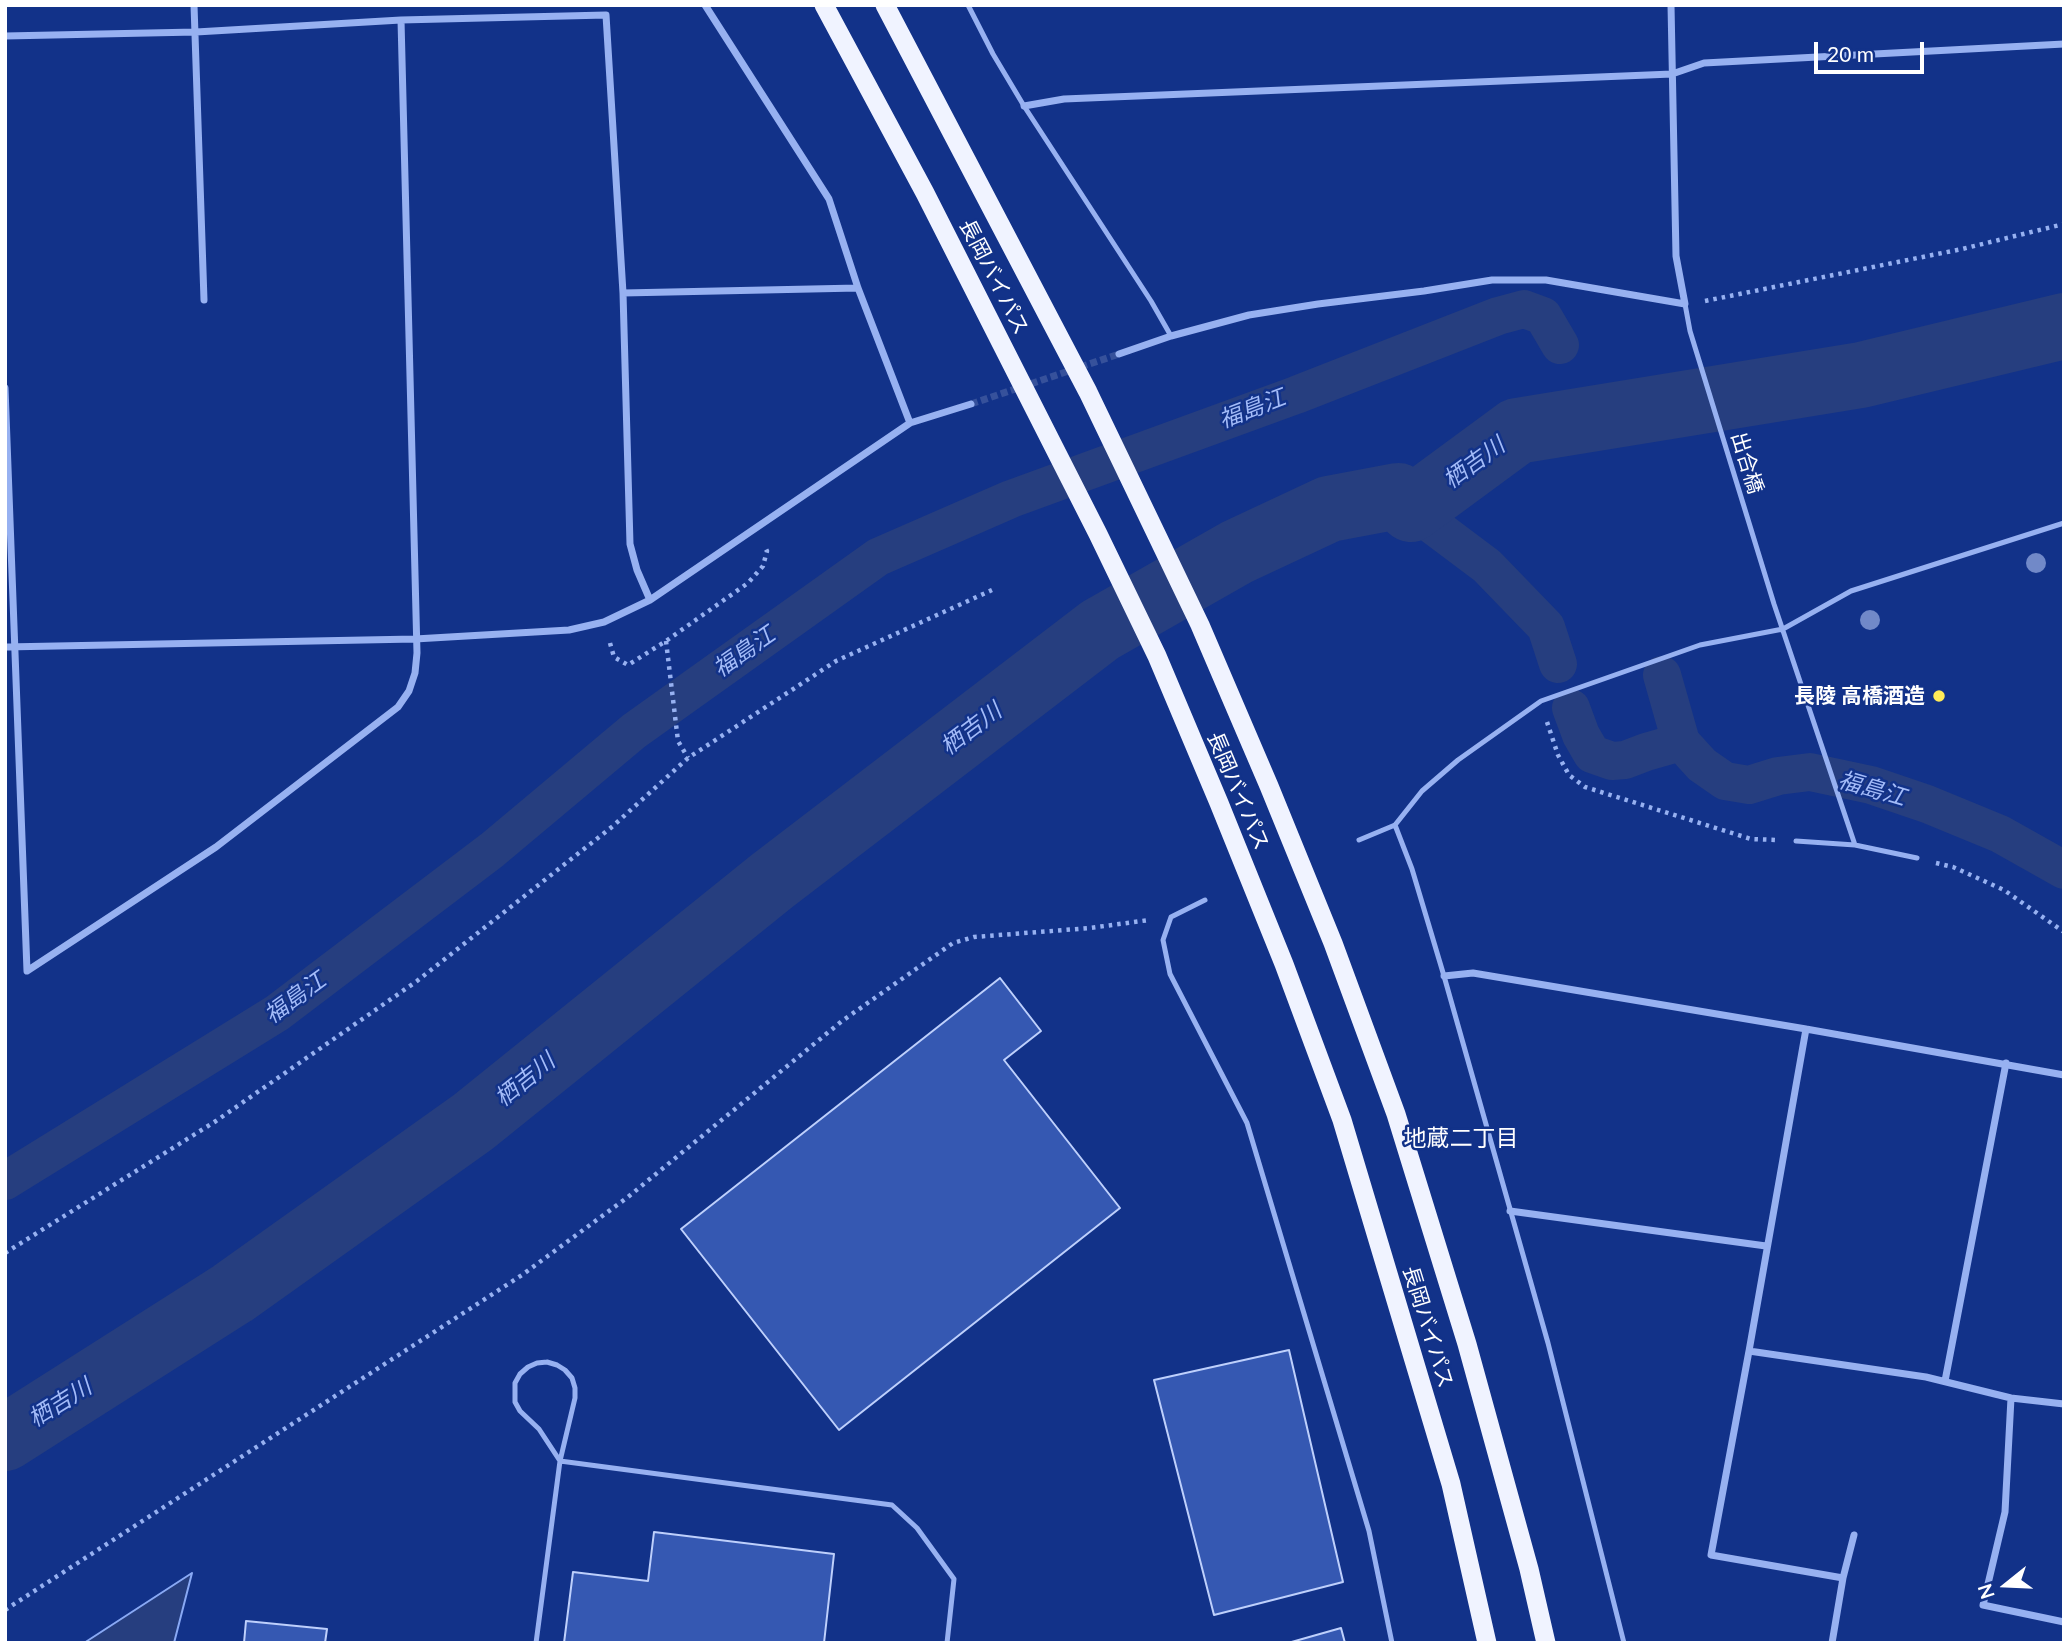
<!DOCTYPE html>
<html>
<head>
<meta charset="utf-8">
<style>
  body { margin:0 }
  #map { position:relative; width:2069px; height:1648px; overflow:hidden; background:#123289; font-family:Lato,sans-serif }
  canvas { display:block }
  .frame { position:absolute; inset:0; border:7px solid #fff; pointer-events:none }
  .north { position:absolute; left:1971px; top:1550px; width:70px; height:70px; -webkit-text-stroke:5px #123289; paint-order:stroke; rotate:252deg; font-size:19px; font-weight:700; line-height:28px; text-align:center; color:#fff }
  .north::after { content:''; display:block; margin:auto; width:24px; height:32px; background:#fff; clip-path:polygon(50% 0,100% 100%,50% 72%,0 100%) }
  .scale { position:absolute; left:1814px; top:42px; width:110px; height:32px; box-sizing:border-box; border:4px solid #fff; border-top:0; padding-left:9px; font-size:21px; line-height:24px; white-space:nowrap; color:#fff; -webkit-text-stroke:5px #123289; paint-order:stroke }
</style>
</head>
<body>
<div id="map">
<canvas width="2069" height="1648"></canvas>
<div class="frame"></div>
<div class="north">N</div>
<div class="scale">20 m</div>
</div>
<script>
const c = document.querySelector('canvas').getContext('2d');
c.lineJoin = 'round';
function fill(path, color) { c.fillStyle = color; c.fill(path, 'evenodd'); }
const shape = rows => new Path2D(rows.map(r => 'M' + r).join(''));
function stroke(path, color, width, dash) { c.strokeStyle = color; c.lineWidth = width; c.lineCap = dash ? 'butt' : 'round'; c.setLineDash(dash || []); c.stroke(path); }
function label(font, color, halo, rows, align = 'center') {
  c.font = font + ' Lato,"Noto Sans JP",sans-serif'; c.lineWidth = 5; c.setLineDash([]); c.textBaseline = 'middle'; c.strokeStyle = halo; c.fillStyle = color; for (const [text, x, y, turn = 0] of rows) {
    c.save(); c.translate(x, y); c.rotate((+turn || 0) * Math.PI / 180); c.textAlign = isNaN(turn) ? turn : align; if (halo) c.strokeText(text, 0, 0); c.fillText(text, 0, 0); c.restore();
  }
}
const water = shape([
  [192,1573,174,1643,84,1643,192,1573]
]);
fill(water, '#263e7f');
stroke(water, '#89a9f4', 2);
stroke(shape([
  [1411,509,1487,566,1546,627,1558,664],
  [1662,675,1681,742,1702,765,1725,781,1749,785,1778,776,1810,772,1871,785,1927,804,2000,834,2064,870],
  [1571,708,1581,735,1592,754,1612,761,1625,760,1646,752,1681,742],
  [5,1181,277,1013,492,850,634,731,878,557,1011,499,1296,395,1498,316,1524,309,1543,316,1560,345]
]), '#263e7f', 38);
stroke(shape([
  [5,1438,233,1293,473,1122,772,881,1100,630,1237,552,1329,509,1398,496,1411,509,1517,431,1861,375,2064,326]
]), '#263e7f', 66);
const building = shape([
  [1000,978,1041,1031,1004,1060,1120,1208,839,1430,681,1229,1000,978],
  [1289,1350,1343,1582,1214,1615,1154,1380,1289,1350],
  [654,1532,834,1554,824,1643,564,1643,573,1572,648,1581,654,1532],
  [246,1621,327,1629,325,1643,244,1643,246,1621],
  [1341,1628,1345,1643,1288,1643,1341,1628]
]);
fill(building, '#3558b2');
stroke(building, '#bed0fc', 2);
stroke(shape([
  [971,404,1119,354]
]), '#36519b', 7, [7, 3.5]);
stroke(shape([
  [1705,301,1962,249,2064,224],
  [666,641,678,741,688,758],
  [610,643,614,657,628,665,666,641,748,583,763,566,767,551,765,547],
  [1547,722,1558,755,1569,775,1585,787,1751,839,1778,840],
  [1936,863,1953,867,2004,890,2064,932],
  [5,1253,216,1121,417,981,613,826,688,758,836,661,992,590],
  [5,1610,522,1275,628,1197,842,1021,953,943,974,937,1090,928,1149,920]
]), '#97b1f1', 4.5, [3.5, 5]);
stroke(shape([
  [968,5,993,54,1024,106,1151,301,1171,336],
  [1685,304,1690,331,1774,604,1855,845,1917,858],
  [1395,825,1412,869,1444,976,1548,1343,1624,1643],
  [1359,840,1395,825,1422,791,1458,760,1541,701,1700,645,1783,629,1851,591,2064,523],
  [1796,841,1855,845],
  [1205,900,1171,917,1163,940,1170,974,1247,1123,1369,1531,1392,1643],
  [547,1362,557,1365,565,1370,572,1378,575,1388,575,1398,560,1461,539,1429,520,1411,515,1402,515,1383,520,1374,528,1367,537,1363,547,1362],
  [536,1643,560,1461,892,1505,917,1528,954,1579,947,1643]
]), '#97b1f1', 5);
stroke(shape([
  [194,5,204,300],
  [705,5,829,199,858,288,910,423],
  [5,36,196,32,401,20,606,15,623,293,630,544,637,570,650,600],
  [1024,106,1064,99,1672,74,1704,63,2064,44],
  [623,293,858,288],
  [1119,354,1171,336,1249,315,1318,304,1424,291,1492,280,1546,280,1685,304,1676,256,1671,5],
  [5,388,27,971,216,847,398,707,409,691,415,673,417,653,401,20],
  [5,647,415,639,569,630,604,622,650,600,910,423,971,404],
  [1444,976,1473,973,1806,1029,2064,1075],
  [1806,1029,1749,1351,1926,1377,2011,1398,2064,1404],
  [1510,1211,1766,1246],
  [1749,1351,1711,1555,1843,1578],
  [1945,1381,2006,1063],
  [2011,1398,2005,1512,1983,1605,2064,1622],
  [1832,1643,1843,1578,1854,1535]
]), '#97b1f1', 7);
stroke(shape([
  [824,5,925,193,1098,534,1157,656,1219,803,1284,964,1342,1120,1451,1484,1487,1643],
  [885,5,1088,392,1200,625,1269,786,1333,943,1396,1114,1467,1344,1529,1569,1546,1643]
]), '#f0f3ff', 19);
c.fillStyle = '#7189c8';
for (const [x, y] of [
  [2036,563],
  [1870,620]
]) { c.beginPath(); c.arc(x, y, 10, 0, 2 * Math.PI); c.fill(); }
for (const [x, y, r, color] of [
  [1939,696,7,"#ffeb57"]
]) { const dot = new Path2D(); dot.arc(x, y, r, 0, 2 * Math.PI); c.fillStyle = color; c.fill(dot); stroke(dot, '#123289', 2.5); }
label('21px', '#fff', '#123289', [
  ["長岡バイパス",994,277,63],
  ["出合橋",1747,463,73],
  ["長岡バイパス",1238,791,67],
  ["長岡バイパス",1428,1327,73]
]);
label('bold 21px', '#fff', '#123289', [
  ["長陵 高橋酒造",1925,696]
], 'right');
label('italic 23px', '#a3bbf8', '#123289', [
  ["福島江",1252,409,-21],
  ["栖吉川",1474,463,-36],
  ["福島江",744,652,-35],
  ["栖吉川",971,729,-37],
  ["福島江",1872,789,16],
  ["福島江",295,998,-36],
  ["栖吉川",525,1080,-39],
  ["栖吉川",60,1403,-32]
]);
label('23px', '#fff', '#123289', [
  ["地蔵二丁目",1461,1139]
]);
</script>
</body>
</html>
